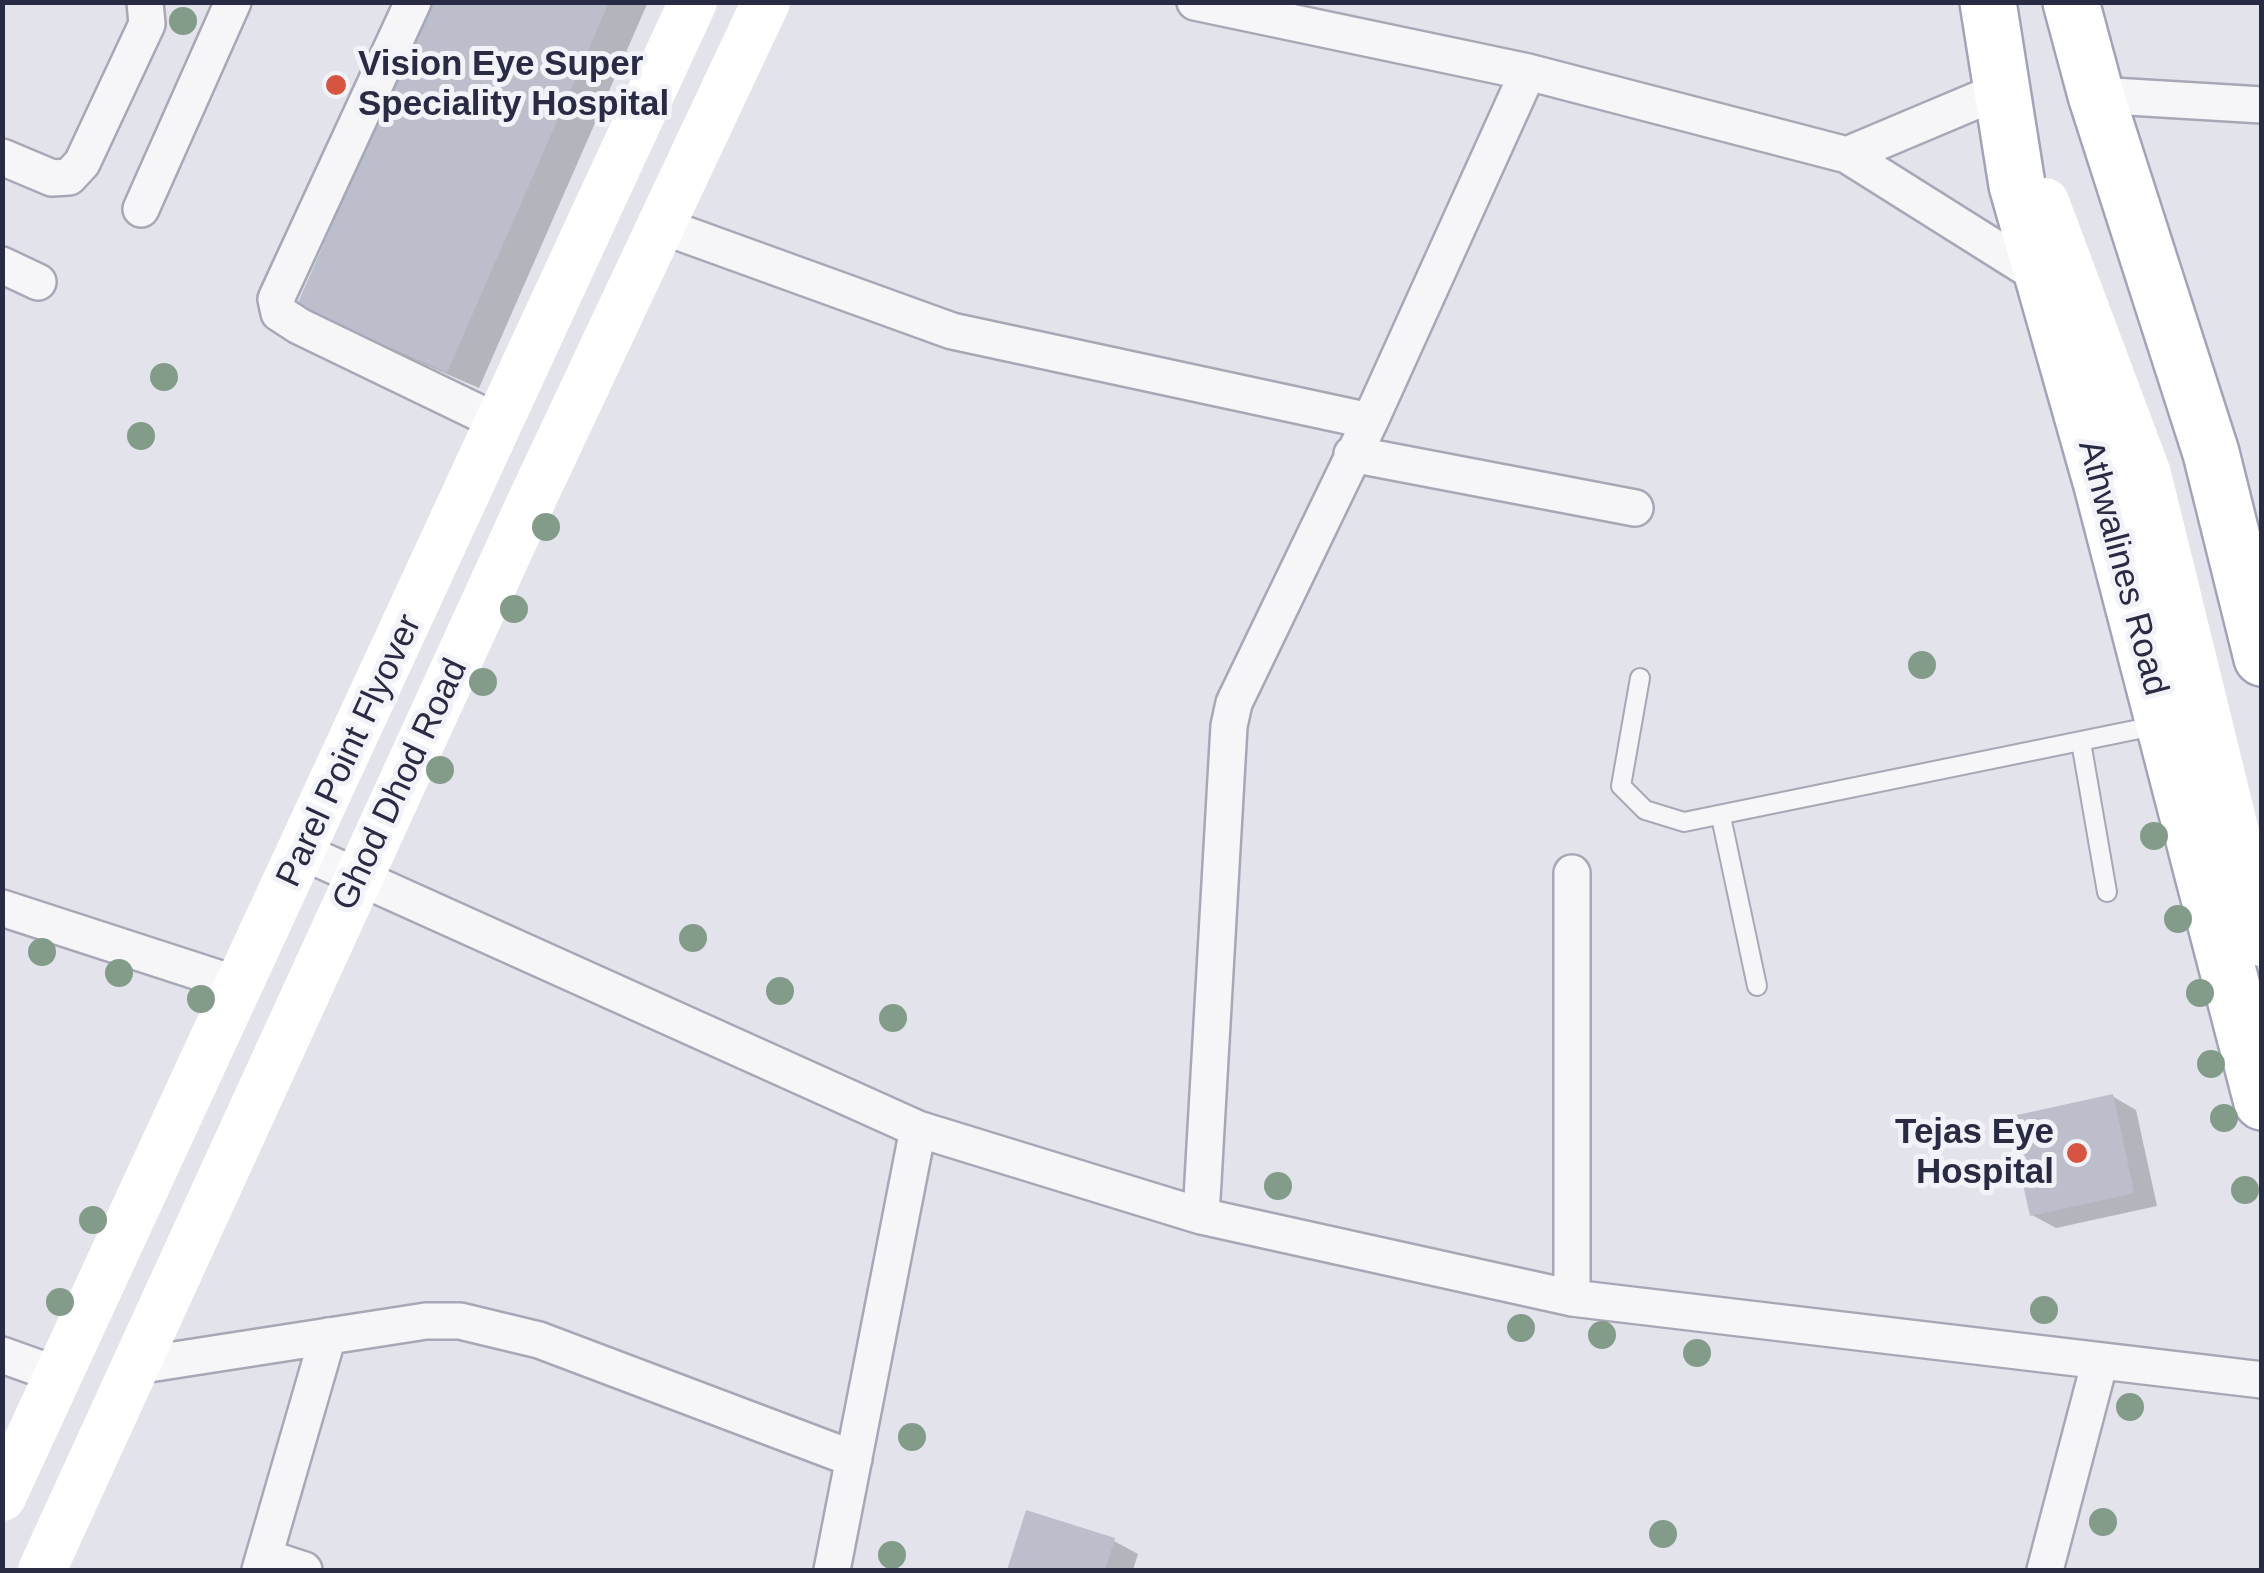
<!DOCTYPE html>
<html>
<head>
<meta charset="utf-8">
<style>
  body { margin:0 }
  #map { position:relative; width:2264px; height:1573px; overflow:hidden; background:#e2e3eb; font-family:Helvetica,sans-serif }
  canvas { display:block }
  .frame { position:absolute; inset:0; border:5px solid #292b45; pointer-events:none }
</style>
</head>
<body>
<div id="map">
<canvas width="2264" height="1573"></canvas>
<div class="frame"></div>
</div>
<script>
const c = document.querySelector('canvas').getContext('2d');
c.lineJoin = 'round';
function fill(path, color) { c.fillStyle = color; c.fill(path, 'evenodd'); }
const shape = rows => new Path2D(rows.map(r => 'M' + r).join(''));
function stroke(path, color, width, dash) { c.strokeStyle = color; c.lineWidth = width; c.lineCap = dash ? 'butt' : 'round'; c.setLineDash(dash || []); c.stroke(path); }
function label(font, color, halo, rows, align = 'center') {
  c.font = font + ' Helvetica,sans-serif'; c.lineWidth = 10; c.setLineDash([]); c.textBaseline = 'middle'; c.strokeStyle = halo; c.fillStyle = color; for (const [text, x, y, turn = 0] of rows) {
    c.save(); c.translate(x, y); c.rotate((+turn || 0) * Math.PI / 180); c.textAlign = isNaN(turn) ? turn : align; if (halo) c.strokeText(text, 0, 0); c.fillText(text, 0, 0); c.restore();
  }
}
fill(shape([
  [433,2,648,2,479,388,331,324],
  [2112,1096,2136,1110,2157,1206,2056,1228,2032,1215],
  [1027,1513,1114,1541,1138,1554,1133,1570,1009,1570]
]), '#0003');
fill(shape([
  [430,2,609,2,447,372,296,307],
  [2113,1094,2134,1193,2030,1216,2008,1117],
  [1026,1510,1115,1538,1105,1570,1007,1570]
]), '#bcbecc');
const lane = shape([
  [1640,678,1621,786,1645,810,1684,822,2159,725],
  [2081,742,2107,892],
  [1721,817,1757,986]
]);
const street = shape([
  [413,2,276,299,279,313,299,326,502,424],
  [1195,2,1528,72,1847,155],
  [1999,91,1847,155,2041,277],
  [2096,95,2262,105],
  [2,157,52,178,69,177,82,163,147,24,145,2],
  [141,209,233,2],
  [662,226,952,331,1370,421],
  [2,265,38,282],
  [1352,454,1635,508],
  [303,852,918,1129],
  [2,908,239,985],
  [1201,1216,1229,726,1234,703,1370,421,1528,72],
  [1572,1298,1572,873],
  [2,1355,58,1375],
  [136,1366,426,1321,460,1321,539,1340,854,1459],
  [264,1557,304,1570],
  [260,1570,328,1336],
  [832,1570,918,1129,1201,1216,1572,1298,2262,1380],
  [2045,1570,2100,1361]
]);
const primary = shape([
  [1988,2,2017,185,2102,485,2262,1102],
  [2071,2,2096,95,2211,453,2262,658]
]);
stroke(lane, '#a7a8b6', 22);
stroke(street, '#a7a8b6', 40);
stroke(primary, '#a1a4b8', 60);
stroke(lane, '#f6f6f9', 18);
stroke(street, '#f6f6f9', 35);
stroke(shape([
  [2045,202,2147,474,2262,942],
  [2,1497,693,2],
  [42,1570,530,504,766,2]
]), '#fff', 48);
stroke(primary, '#fff', 55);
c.fillStyle = '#839c89';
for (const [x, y] of [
  [183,21],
  [164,377],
  [141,436],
  [546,527],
  [514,609],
  [1922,665],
  [483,682],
  [440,770],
  [2154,836],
  [2178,919],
  [693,938],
  [42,952],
  [119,973],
  [780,991],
  [2200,993],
  [201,999],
  [893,1018],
  [2211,1064],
  [2224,1118],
  [1278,1186],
  [2245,1190],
  [93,1220],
  [60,1302],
  [2044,1310],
  [1521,1328],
  [1602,1335],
  [1697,1353],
  [2130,1407],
  [912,1437],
  [2103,1522],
  [1663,1534],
  [892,1555]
]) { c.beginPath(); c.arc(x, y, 14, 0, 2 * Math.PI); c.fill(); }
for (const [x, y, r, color] of [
  [336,85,12,"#d75441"],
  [2077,1153,12,"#d75441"]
]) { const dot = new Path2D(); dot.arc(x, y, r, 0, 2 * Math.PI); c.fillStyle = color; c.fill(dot); stroke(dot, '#f2f3f8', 4); }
label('bold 35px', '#292b45', '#f2f3f8', [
  ["Vision Eye Super",358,65],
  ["Speciality Hospital",358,105],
  ["Tejas Eye",2054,1133,"right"],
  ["Hospital",2054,1173,"right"]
], 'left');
label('35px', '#292b45', '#f2f3f8', [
  ["Athwalines Road",2122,568,75],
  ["Parel Point Flyover",350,751,-65],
  ["Ghod Dhod Road",401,785,-65]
]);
</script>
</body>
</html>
